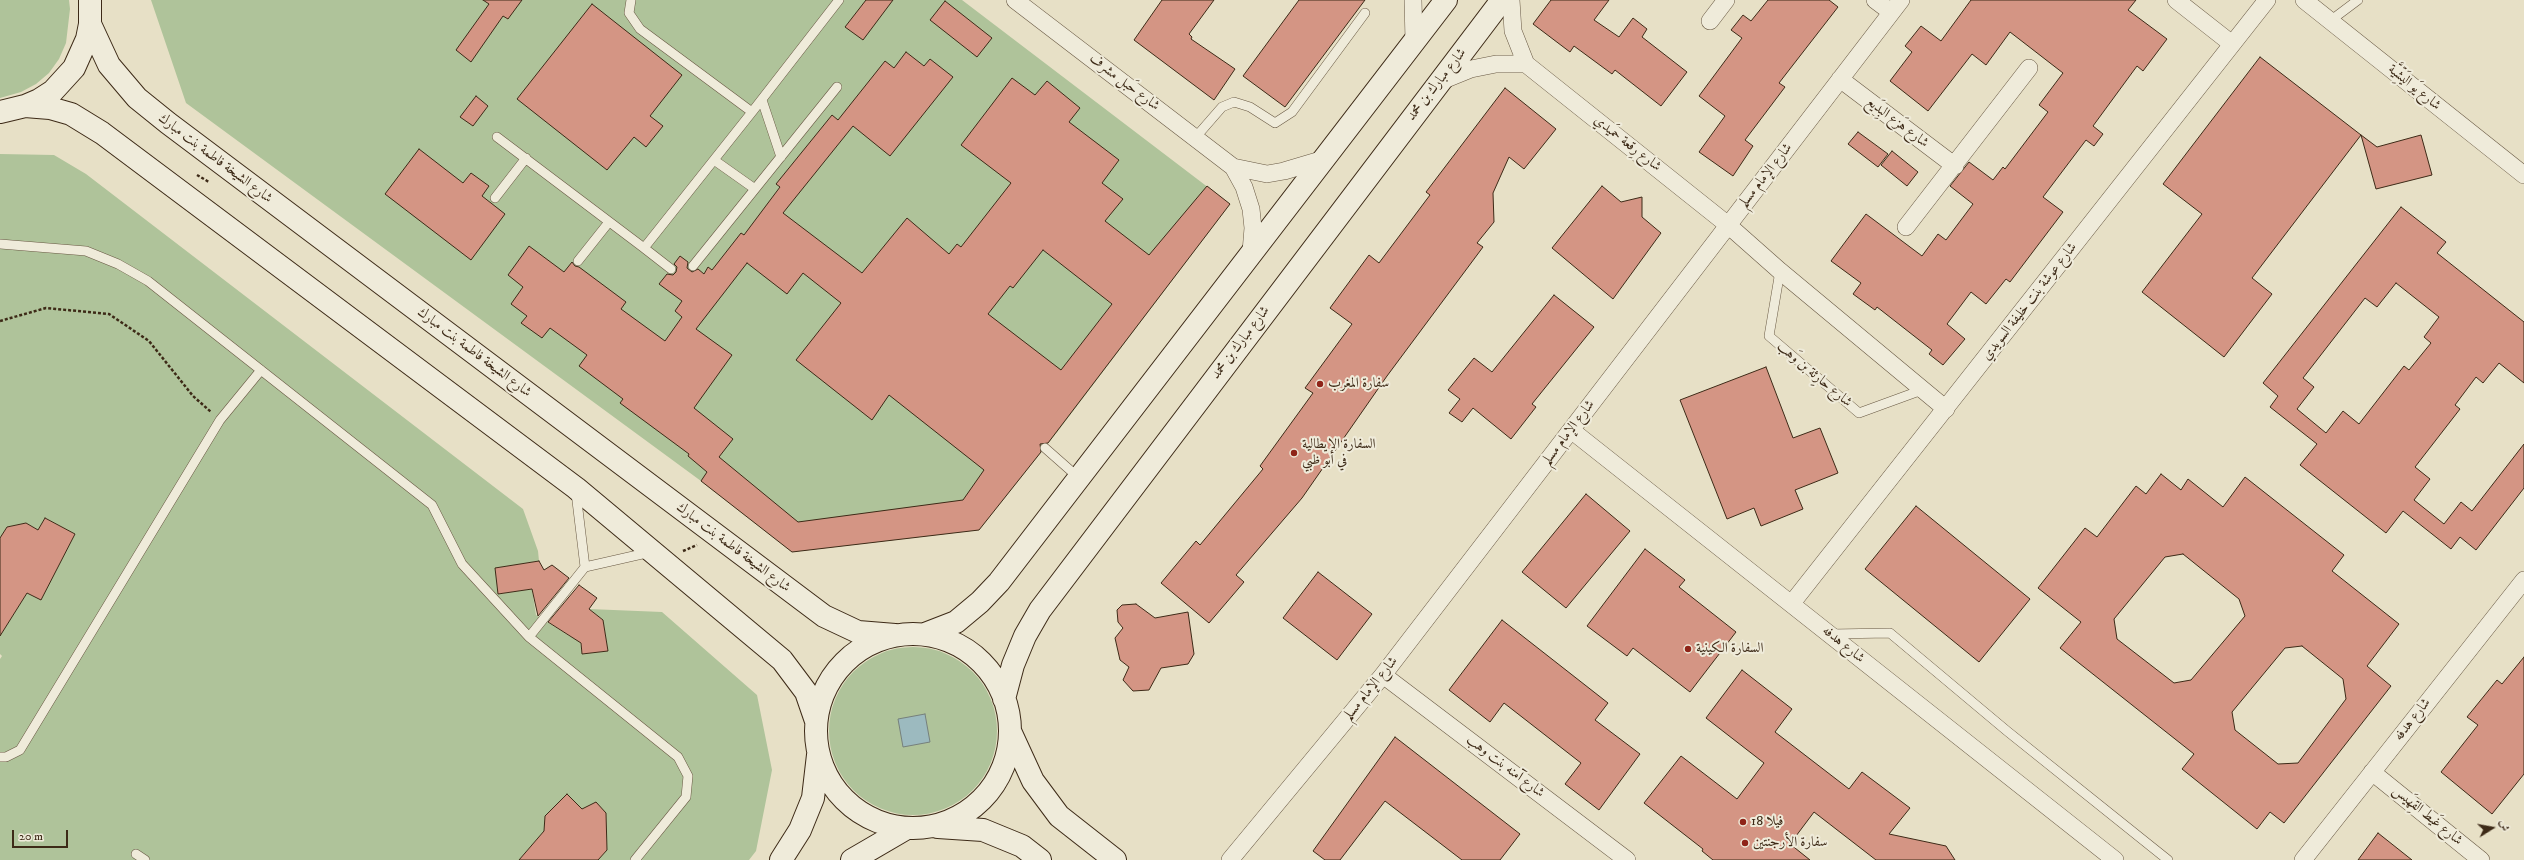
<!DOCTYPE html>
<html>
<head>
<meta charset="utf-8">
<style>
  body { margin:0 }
  #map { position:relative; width:2524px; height:860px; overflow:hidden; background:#e7e0c6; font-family:"IM FELL DW Pica",Amiri,serif }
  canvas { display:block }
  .north { position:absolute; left:2472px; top:808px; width:40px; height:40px; -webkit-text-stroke:3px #efebda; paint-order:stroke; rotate:79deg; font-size:11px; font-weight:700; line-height:16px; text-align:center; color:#3d2a17 }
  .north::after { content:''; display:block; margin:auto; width:14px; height:18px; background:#3d2a17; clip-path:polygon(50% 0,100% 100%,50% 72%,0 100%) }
  .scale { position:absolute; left:12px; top:830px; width:56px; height:18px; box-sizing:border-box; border:2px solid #3d2a17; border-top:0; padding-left:5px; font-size:12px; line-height:14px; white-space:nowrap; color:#3d2a17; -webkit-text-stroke:3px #efebda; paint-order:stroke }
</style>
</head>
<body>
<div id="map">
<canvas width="2524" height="860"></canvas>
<div class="north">ش</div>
<div class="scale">20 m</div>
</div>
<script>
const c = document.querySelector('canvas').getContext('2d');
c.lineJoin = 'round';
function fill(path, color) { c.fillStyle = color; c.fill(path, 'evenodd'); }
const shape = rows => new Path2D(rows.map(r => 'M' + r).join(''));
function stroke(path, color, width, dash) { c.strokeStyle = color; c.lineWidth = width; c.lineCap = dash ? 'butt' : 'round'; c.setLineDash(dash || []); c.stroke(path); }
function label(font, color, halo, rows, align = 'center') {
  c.font = font + ' "IM FELL DW Pica",Amiri,serif'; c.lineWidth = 4; c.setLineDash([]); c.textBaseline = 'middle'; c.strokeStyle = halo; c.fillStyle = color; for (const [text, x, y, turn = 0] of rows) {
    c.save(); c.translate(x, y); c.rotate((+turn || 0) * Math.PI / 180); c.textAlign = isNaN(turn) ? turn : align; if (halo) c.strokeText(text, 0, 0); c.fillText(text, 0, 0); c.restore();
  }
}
fill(shape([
  [0,0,69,0,70,9,66,43,59,59,49,73,36,84,21,92,0,98],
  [151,0,962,0,1230,204,1058,431,979,530,792,552,701,481,186,103],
  [0,154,54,155,86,174,523,509,538,551,539,561,496,568,498,594,532,589,536,615,571,637,579,632,582,654,608,651,603,620,589,609,662,612,757,695,772,770,756,851,749,860,598,860,607,850,606,813,582,809,567,794,545,816,544,831,519,860,0,860,0,659,2,656,0,654,0,636,27,593,41,599,75,534,45,518,38,530,26,523,7,527,0,538],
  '829 731a84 84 0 1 1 168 0a84 84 0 1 1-168 0Z'
]), '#afc39a');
const water = shape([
  [925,714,930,742,903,747,898,719,925,714]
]);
fill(water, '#9cbabf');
stroke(water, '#76807c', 1);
const building = shape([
  [483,0,522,0,508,19,503,16,471,62,456,50,489,4,483,0],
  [866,0,893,0,863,40,845,27,866,0],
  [1162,0,1214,0,1189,34,1192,37,1191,39,1235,69,1214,100,1134,40,1162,0],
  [1299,0,1365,0,1285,107,1243,76,1299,0],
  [1551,0,1609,0,1594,20,1619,37,1633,18,1647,29,1642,37,1687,72,1661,106,1615,70,1612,74,1574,46,1570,52,1533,24,1551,0],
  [1768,0,1829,0,1838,7,1779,83,1785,87,1745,140,1753,146,1733,176,1699,152,1725,116,1699,96,1742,38,1731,30,1743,15,1751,21,1768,0],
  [1971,0,2136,0,2128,10,2167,39,2143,71,2137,66,2093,126,2103,134,2094,146,2086,140,2043,197,2063,212,2010,282,2006,279,1986,304,1971,292,1947,324,1965,339,1943,365,1929,354,1932,350,1877,307,1875,310,1853,294,1861,283,1831,261,1866,214,1922,256,1938,234,1946,240,1973,204,1950,186,1969,162,1993,180,2003,167,2005,169,2048,112,2039,105,2063,73,2010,32,1986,65,1972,54,1928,111,1890,81,1912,52,1905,46,1921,26,1941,41,1971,0],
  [945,1,992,38,977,57,930,20,945,1],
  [592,4,682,75,650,116,663,126,646,147,634,137,607,170,517,99,592,4],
  [906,52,924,66,930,59,953,77,890,156,853,126,783,213,862,273,907,218,949,254,957,244,961,247,1011,183,961,145,1012,78,1035,95,1047,81,1080,108,1069,122,1119,160,1102,183,1123,199,1105,221,1149,255,1207,186,1230,204,1048,443,1040,444,1041,452,979,530,792,552,701,481,707,472,688,456,689,454,620,403,623,399,579,366,587,355,550,328,542,338,521,323,527,316,511,304,523,287,508,275,529,246,564,272,572,262,575,266,579,267,626,302,621,309,665,341,682,317,675,311,682,301,659,284,667,274,673,275,676,272,677,267,674,264,680,256,688,262,687,268,692,272,698,269,704,274,708,267,712,270,741,233,744,235,780,187,776,184,832,115,838,120,885,61,894,68,906,52],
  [1043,250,1112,304,1061,370,988,314,1010,286,1013,288,1043,250],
  [747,263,787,294,803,273,841,303,796,360,872,420,889,395,984,470,963,500,798,522,719,457,733,439,694,408,732,355,696,329,747,263],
  [2260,57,2361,135,2252,278,2272,294,2224,357,2142,292,2202,214,2163,184,2260,57],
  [1505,88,1556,129,1524,169,1509,157,1493,193,1494,222,1477,243,1483,247,1387,376,1302,498,1236,575,1244,582,1209,623,1161,583,1196,541,1200,545,1263,469,1260,466,1313,393,1305,388,1352,324,1330,308,1369,255,1379,263,1430,195,1426,192,1505,88],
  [476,96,488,106,473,126,460,117,476,96],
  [1858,132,1888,154,1878,167,1848,144,1858,132],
  [2361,135,2377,147,2421,135,2432,175,2376,189,2361,135],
  [419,149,463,183,471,173,489,186,482,196,505,214,471,260,385,194,419,149],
  [1892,151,1918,172,1907,186,1881,165,1892,151],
  [1602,186,1621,202,1642,197,1642,217,1661,233,1613,299,1552,248,1602,186],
  [2401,207,2446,242,2437,253,2524,322,2524,383,2499,363,2483,383,2476,377,2455,405,2460,409,2415,467,2430,479,2414,500,2444,524,2461,502,2472,511,2524,444,2524,488,2476,550,2460,537,2451,549,2403,511,2386,533,2300,465,2317,444,2270,407,2278,396,2263,383,2401,207],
  [2396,283,2439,317,2424,337,2431,343,2409,370,2404,366,2359,424,2343,411,2326,433,2297,409,2314,387,2303,378,2365,298,2377,307,2396,283],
  [1554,295,1594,327,1532,404,1536,407,1511,439,1473,408,1462,422,1449,413,1460,399,1448,390,1474,358,1492,372,1554,295],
  [1766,367,1793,438,1820,428,1838,473,1795,490,1803,509,1761,526,1754,508,1727,519,1680,400,1766,367],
  [2161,474,2181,490,2188,479,2223,507,2245,477,2344,555,2332,571,2399,624,2367,666,2391,686,2284,823,2270,812,2257,829,2182,769,2194,754,2060,648,2081,622,2038,588,2085,528,2097,537,2136,486,2146,494,2161,474],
  [2183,554,2239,599,2245,616,2191,680,2174,683,2117,639,2114,619,2165,557,2183,554],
  [2302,646,2343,679,2346,699,2298,763,2278,764,2235,730,2232,712,2285,648,2302,646],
  [1586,494,1630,531,1566,608,1522,572,1586,494],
  [1916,506,2030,599,1979,662,1865,569,1916,506],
  [45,518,75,534,41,600,27,593,0,636,0,538,7,527,26,523,38,530,45,518],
  [1645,549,1685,580,1679,587,1736,632,1690,692,1633,648,1627,656,1587,626,1645,549],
  [539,561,544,570,552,565,569,578,538,616,532,589,498,594,495,568,539,561],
  [1318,572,1372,614,1337,660,1283,618,1318,572],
  [579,585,597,598,589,609,603,620,608,651,582,654,581,643,548,622,579,585],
  [1136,604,1155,618,1188,612,1194,654,1188,664,1161,668,1149,690,1133,691,1123,680,1129,667,1120,660,1115,638,1123,628,1118,622,1117,610,1122,605,1136,604],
  [1502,620,1608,703,1595,720,1640,754,1599,810,1565,784,1581,763,1504,703,1490,722,1449,690,1502,620],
  [2524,657,2524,774,2492,814,2441,772,2478,725,2467,717,2497,680,2502,684,2524,657],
  [1742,670,1792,709,1775,732,1849,789,1862,772,1910,808,1889,834,1946,846,1955,860,1876,860,1814,812,1790,844,1810,860,1713,860,1702,851,1703,849,1644,803,1681,756,1737,799,1764,763,1706,718,1742,670],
  [1395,737,1520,834,1500,860,1462,860,1385,801,1340,860,1325,860,1313,851,1395,737],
  [567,794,582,809,596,802,606,813,607,850,598,860,519,860,544,831,545,816,567,794],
  [2378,833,2412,860,2358,860,2378,833]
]);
fill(building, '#d49584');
stroke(building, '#3d2a17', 1);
const lane = shape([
  [631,0,629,13,640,29,752,112,839,0],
  [2330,21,2358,0],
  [762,100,781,157],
  [497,137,644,248,752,112],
  [1195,138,1222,107,1234,102,1250,107,1275,123,1292,112,1365,13],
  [714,160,755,189],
  [495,198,526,158],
  [0,244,86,251,118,264,148,281,432,505,462,564,529,637,678,757,688,776,686,797,635,860],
  [644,248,671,269],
  [578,261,609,222],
  [693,266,837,87],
  [1780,271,1769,336,1859,413,1922,390],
  [1045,448,1079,478],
  [576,493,585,567],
  [1831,634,1890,633,2007,731,2168,860],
  [529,637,585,567,651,552],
  [0,757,6,757,20,750,220,420,261,370],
  [136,854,145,860]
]);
const street = shape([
  [1015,0,1233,167,1244,187,1251,209,1253,228,1251,252],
  [1413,0,1414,41],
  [1511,0,1513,31,1526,64,1728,225,1780,271,1946,409],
  [1875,0,1891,12],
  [2176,0,2232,44],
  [2304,0,2524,175],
  [1710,21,1726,0],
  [1840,79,1955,166],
  [1439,82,1471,69,1496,64,1526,64],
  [1233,167,1267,174,1284,171,1321,160],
  [1906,227,2029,68],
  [1571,430,2115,860],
  [1792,603,2267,0],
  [1383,675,1627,860],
  [2372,772,2481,860],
  [1230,860,1383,675,1901,0],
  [2303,860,2524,580]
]);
const secondary = shape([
  [90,24,109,65,137,98,168,123,824,616,858,632,895,635],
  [25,106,50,108,71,114,102,133,576,488,782,660,806,692,816,721],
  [0,112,25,106,39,100,53,91,74,68,87,39,90,24,90,0],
  [925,634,956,622,980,602,999,582,1446,0],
  '816 731a97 97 0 1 1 194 0a97 97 0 1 1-194 0Z',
  [1004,699,1013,665,1025,636,1040,610,1502,0],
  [1010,731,1033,781,1059,816,1115,860],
  [938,827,983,830,1022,846,1040,860],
  [781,860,800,830,813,798,818,755],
  [852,860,907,828]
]);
stroke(lane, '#685843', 10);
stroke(street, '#685843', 18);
stroke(secondary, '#3d2a17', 24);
stroke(shape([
  [197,175,209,182],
  [0,321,46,308,109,314,149,341,193,396,211,412],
  [683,551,697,545]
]), '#3d2a17', 2.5, [3, 2]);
stroke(lane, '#efebda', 9);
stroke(street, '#efebda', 17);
stroke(secondary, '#efebda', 22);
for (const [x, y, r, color] of [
  [1320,384,4,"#8f2418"],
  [1294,453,4,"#8f2418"],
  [1688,649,4,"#8f2418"],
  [1743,822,4,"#8f2418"],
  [1745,843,4,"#8f2418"]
]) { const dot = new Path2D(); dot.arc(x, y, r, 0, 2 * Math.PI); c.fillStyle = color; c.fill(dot); stroke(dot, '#efebda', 1.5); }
label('14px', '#3d2a17', '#efebda', [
  ["شارع حَبل مشرف",1124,83,37],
  ["شارع مبارك بن محمد",1437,85,-52],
  ["شارع يَو اليَشِّيَّة",2414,88,39],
  ["شارع هَزع البِدَيع",1897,123,37],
  ["شارع رِقعة حمَيدي",1627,144,38],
  ["شارع الشيخة فاطمة بنت مبارك",215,159,37],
  ["شارع الإمام مسلم",1766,176,-52],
  ["شارع عوشة بنت خليفة السويدي",2030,302,-52],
  ["شارع مبارك بن محمد",1241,343,-53],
  ["شارع الشيخة فاطمة بنت مبارك",474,353,37],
  ["شارع حارِثة بن وَهب",1814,375,40],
  ["شارع الإمام مسلم",1569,433,-53],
  ["شارع الشيخة فاطمة بنت مبارك",733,548,37],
  ["شارع هدفه",1843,645,39],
  ["شارع الإمام مسلم",1371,689,-51],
  ["شارع هدفه",2413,720,-52],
  ["شارع آمنه بنت وهب",1505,767,37],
  ["شارع غَيط القِهَيس",2427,816,39]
]);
label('14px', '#3d2a17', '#efebda', [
  ["سفارة المغرب",1328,384],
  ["السفارة الإيطالية",1302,445],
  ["في أبو ظبي",1302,461],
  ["السفارة الكينية",1696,649],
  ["فيلا 18",1751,822],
  ["سفارة الأرجنتين",1753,843]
], 'left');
</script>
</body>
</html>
